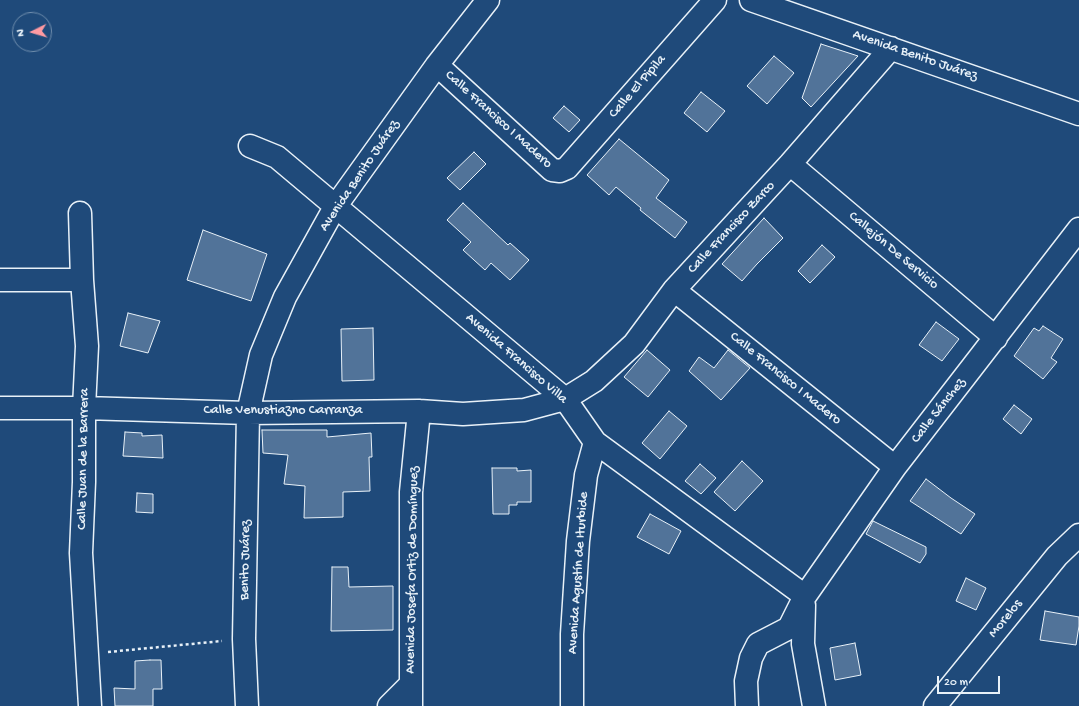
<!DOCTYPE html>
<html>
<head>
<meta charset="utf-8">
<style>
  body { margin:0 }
  #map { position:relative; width:1079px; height:706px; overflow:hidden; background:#1f4a7a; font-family:"Gochi Hand",sans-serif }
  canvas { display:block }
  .north { position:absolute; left:12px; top:12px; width:40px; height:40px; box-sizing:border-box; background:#1f4a7a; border:1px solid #6f8dac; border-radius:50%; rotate:265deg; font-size:11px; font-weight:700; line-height:16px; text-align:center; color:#e8f1f8 }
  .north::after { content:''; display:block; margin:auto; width:14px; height:18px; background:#ff9aa2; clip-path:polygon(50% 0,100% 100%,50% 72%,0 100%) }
  .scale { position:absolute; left:937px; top:676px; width:63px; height:18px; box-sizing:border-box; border:2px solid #e8f1f8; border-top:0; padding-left:5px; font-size:12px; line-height:14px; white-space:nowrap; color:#e8f1f8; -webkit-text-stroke:3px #1f4a7a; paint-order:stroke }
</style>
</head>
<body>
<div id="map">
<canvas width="1079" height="706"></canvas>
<div class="north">N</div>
<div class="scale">20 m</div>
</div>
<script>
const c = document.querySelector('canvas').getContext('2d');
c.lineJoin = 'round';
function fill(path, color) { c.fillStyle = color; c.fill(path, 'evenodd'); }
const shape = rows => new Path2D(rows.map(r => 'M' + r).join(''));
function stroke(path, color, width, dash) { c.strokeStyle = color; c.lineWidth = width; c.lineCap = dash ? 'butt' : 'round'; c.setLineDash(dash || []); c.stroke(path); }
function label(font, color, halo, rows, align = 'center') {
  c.font = font + ' "Gochi Hand",sans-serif'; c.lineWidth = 3; c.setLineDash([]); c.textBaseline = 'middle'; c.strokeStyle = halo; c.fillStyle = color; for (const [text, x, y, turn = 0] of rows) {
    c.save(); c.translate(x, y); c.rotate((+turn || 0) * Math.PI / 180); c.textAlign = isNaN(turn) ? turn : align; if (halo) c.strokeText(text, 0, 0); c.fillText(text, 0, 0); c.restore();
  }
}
const building = shape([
  [821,44,858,56,811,107,802,98,821,44],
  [774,56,794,73,767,104,747,86,774,56],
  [701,92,725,111,707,132,684,113,701,92],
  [564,106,580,120,569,132,553,118,564,106],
  [619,139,669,180,656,198,687,222,675,238,640,210,641,208,616,187,609,195,587,175,619,139],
  [474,152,486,164,460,190,447,178,474,152],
  [463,203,508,245,510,243,529,260,510,280,491,263,485,270,463,250,471,242,447,220,463,203],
  [764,218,783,238,757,264,742,281,722,264,764,218],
  [203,230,267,254,251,301,187,280,203,230],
  [822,245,835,257,810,283,798,271,822,245],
  [128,313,160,321,148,353,120,346,128,313],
  [936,322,959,339,942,361,919,345,936,322],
  [1043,326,1063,339,1051,358,1057,362,1043,379,1014,356,1034,328,1039,331,1043,326],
  [373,328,374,380,342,381,341,329,373,328],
  [647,350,670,370,648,397,624,377,647,350],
  [728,350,750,368,721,400,689,371,699,357,714,368,728,350],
  [1014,405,1032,419,1021,434,1003,419,1014,405],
  [669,411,687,426,660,459,642,443,669,411],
  [262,430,327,430,327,437,371,433,372,457,369,457,370,491,343,492,343,517,304,518,305,486,284,484,288,455,263,453,262,430],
  [125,432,142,433,142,436,162,435,163,458,123,456,125,432],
  [742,461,763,481,735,511,714,492,742,461],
  [700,464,716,478,701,494,685,481,700,464],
  [492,468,517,468,517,471,531,470,531,502,517,502,517,505,509,505,509,514,493,514,492,468],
  [926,479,951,498,975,514,961,534,910,501,926,479],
  [137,493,153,494,153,513,136,512,137,493],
  [650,514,681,531,669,554,637,537,650,514],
  [873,521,926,547,926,554,920,563,866,534,873,521],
  [332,567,348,567,349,587,393,586,393,630,331,631,332,567],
  [966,578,986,588,976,610,956,601,966,578],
  [1045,611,1079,617,1079,626,1076,645,1040,640,1045,611],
  [855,643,861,675,835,680,830,648,855,643],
  [150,660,161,660,162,689,153,689,153,706,115,706,114,688,135,689,135,661,150,660]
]);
fill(building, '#517399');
stroke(building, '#e8f1f8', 1);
const street = shape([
  [751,0,1079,114],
  [437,65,552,170,560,171,567,168,715,0],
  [250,146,277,157,565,399,595,442,805,596],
  [790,164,996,338],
  [80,213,82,280,87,346,84,408,84,482,81,553,90,706],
  [0,280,82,280],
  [674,290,895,467],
  [0,408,84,408,248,413,419,411,463,414,524,410,565,399,594,381,634,344,674,290,790,164,891,48],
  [804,605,803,644,814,706],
  [247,706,244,639,248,413,261,355,285,297,335,207,437,65,488,0],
  [389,706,411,684],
  [411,706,411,492,419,411],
  [572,706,572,634,578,541,586,475,595,442],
  [747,706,746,681,751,658,758,644,789,628,805,596,895,467,1079,229],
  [935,706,1057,556,1079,535]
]);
stroke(street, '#e8f1f8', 25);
stroke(shape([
  [108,652,222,641]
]), '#e8f1f8', 2.5, [3, 3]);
stroke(street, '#1f4a7a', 22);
label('14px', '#e8f1f8', '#1f4a7a', [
  ["Avenida Benito Juárez",915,56,19],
  ["Calle El Pipila",638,87,-49],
  ["Calle Francisco I Madero",498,120,42],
  ["Avenida Benito Juárez",360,176,-56],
  ["Calle Francisco Zarco",732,228,-47],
  ["Callejón De Servicio",893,251,40],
  ["Avenida Francisco Villa",516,359,41],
  ["Calle Francisco I Madero",785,379,39],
  ["Calle Venustiazno Carranza",283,411],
  ["Calle Sánchez",939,411,-52],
  ["Calle Juan de la Barrera",84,459,-89],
  ["Benito Juárez",246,560,-89],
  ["Avenida Josefa Ortiz de Domínguez",413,570,-89],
  ["Avenida Agustín de Iturbide",579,573,-86],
  ["Morelos",1006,619,-51]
]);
</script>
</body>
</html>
